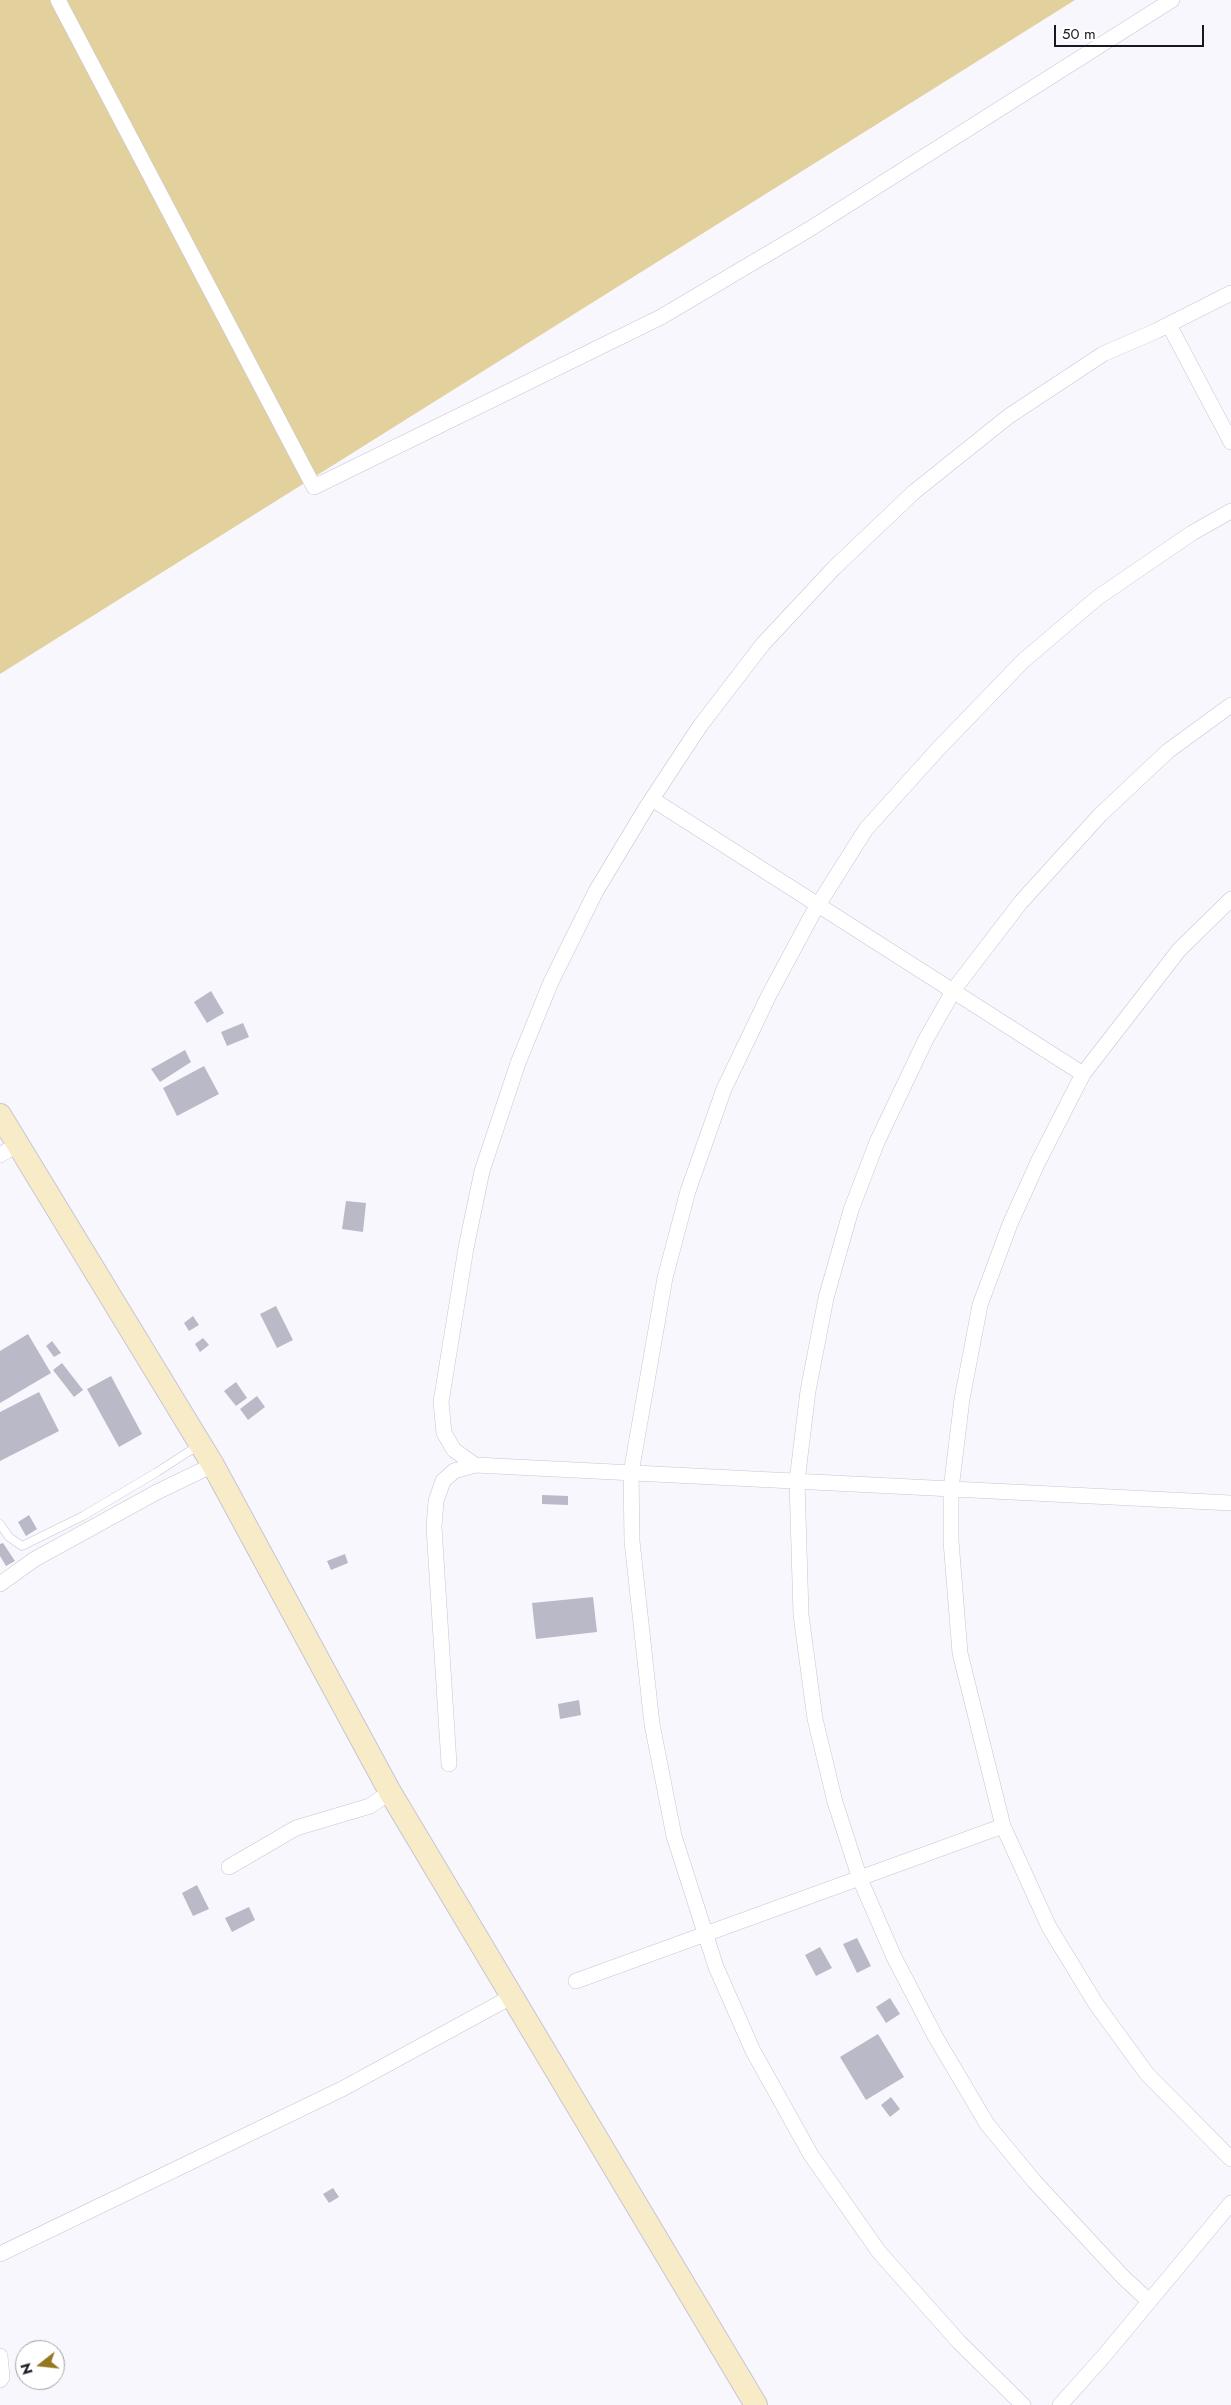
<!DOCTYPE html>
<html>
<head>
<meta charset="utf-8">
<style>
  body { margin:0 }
  #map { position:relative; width:1231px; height:2405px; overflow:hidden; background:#f8f7fe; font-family:Jost,sans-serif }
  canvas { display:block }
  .north { position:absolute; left:15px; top:2340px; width:50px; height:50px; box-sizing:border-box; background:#fff; border:1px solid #a3a3a5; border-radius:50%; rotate:254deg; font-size:14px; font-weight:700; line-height:20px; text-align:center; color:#19181e }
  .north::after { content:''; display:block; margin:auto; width:18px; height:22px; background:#94781f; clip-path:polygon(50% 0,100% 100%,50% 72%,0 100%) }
  .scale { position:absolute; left:1054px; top:25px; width:150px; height:22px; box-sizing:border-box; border:2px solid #19181e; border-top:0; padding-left:6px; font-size:15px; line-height:18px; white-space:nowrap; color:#19181e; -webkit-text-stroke:4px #fff; paint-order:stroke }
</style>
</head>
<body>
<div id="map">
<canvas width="1231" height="2405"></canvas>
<div class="north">N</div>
<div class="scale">50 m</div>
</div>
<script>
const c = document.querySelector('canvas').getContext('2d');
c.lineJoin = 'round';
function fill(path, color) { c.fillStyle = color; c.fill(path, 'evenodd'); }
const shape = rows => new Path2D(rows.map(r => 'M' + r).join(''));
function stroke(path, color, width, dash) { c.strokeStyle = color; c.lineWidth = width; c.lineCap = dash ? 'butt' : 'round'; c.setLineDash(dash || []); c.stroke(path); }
fill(shape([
  [0,0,1075,0,0,674]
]), '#e2d09d');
fill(shape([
  [211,991,224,1013,207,1023,194,1002],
  [243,1023,249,1037,227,1046,221,1032],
  [185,1050,191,1062,160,1082,151,1069],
  [204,1066,219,1094,177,1116,163,1088],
  [346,1201,366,1203,363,1232,342,1229],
  [276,1306,293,1340,277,1348,260,1314],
  [193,1316,199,1325,189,1331,184,1323],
  [28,1334,51,1373,0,1403,0,1351],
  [203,1338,209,1345,200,1352,195,1344],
  [52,1341,61,1353,54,1357,46,1346],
  [62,1363,83,1390,74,1397,53,1370],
  [111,1376,142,1434,119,1447,87,1389],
  [236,1382,247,1398,236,1406,224,1391],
  [39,1392,59,1431,0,1461,0,1412],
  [257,1396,265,1407,248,1420,240,1409],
  [542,1495,568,1496,568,1505,542,1504],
  [29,1515,37,1529,26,1536,18,1522],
  [3,1543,15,1561,6,1566,0,1556,0,1544],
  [345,1554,348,1563,331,1570,327,1561],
  [593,1597,597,1632,536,1639,532,1603],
  [579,1700,581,1715,560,1719,558,1704],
  [197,1885,209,1909,193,1916,182,1893],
  [249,1907,255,1920,232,1932,225,1918],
  [857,1938,871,1966,857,1973,843,1944],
  [820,1947,832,1968,816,1976,805,1955],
  [890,1998,900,2014,886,2023,876,2007],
  [878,2034,904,2077,866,2100,840,2057],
  [891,2097,900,2109,890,2117,881,2105],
  [333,2188,339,2197,329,2203,323,2194]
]), '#bab9c8');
const lane = shape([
  [0,1524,9,1537,22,1546,83,1516,157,1472,199,1445]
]);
const street = shape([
  [58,0,314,487,661,317,808,230,1172,0],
  [1169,325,1231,442],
  [652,799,1083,1074],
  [1231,899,1179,950,1083,1074,1038,1162,1010,1224,980,1305,962,1399,951,1489,951,1541,960,1653,1003,1826,1049,1927,1096,2004,1147,2074,1231,2159],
  [0,1155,18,1144],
  [475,1465,454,1450,444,1433,441,1402,466,1248,482,1171,518,1063,551,982,596,891,646,808,700,726,763,644,834,568,914,492,1009,416,1103,354,1156,331,1231,293],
  [0,1584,35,1559,157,1492,213,1465],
  [449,1764,434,1527,436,1501,443,1481,454,1471,475,1465,1231,1503],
  [229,1867,296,1828,370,1806,390,1792],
  [576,1981,1003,1826],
  [0,2254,342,2089,511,1997],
  [1149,2301,1123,2277,1034,2181,987,2124,935,2036,894,1957,860,1879,835,1802,815,1719,801,1615,797,1481,808,1391,826,1298,851,1210,877,1142,926,1039,955,988,1021,902,1100,815,1168,751,1231,705],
  [0,2356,2,2377,0,2380],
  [1023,2405,959,2342,879,2252,811,2155,753,2051,716,1967,674,1836,652,1724,632,1541,631,1473,665,1278,688,1191,724,1089,769,995,813,913,866,829,939,748,1023,661,1097,598,1192,533,1231,511],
  [1060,2405,1103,2357,1231,2203]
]);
const secondary = shape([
  [0,1115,213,1465,390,1792,756,2405]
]);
stroke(lane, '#c7c5d4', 9);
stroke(street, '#c7c5d4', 16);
stroke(secondary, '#c7c5d4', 24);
stroke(lane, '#fff', 8);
stroke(street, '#fff', 15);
stroke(secondary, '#f7ecc7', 22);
</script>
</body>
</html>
